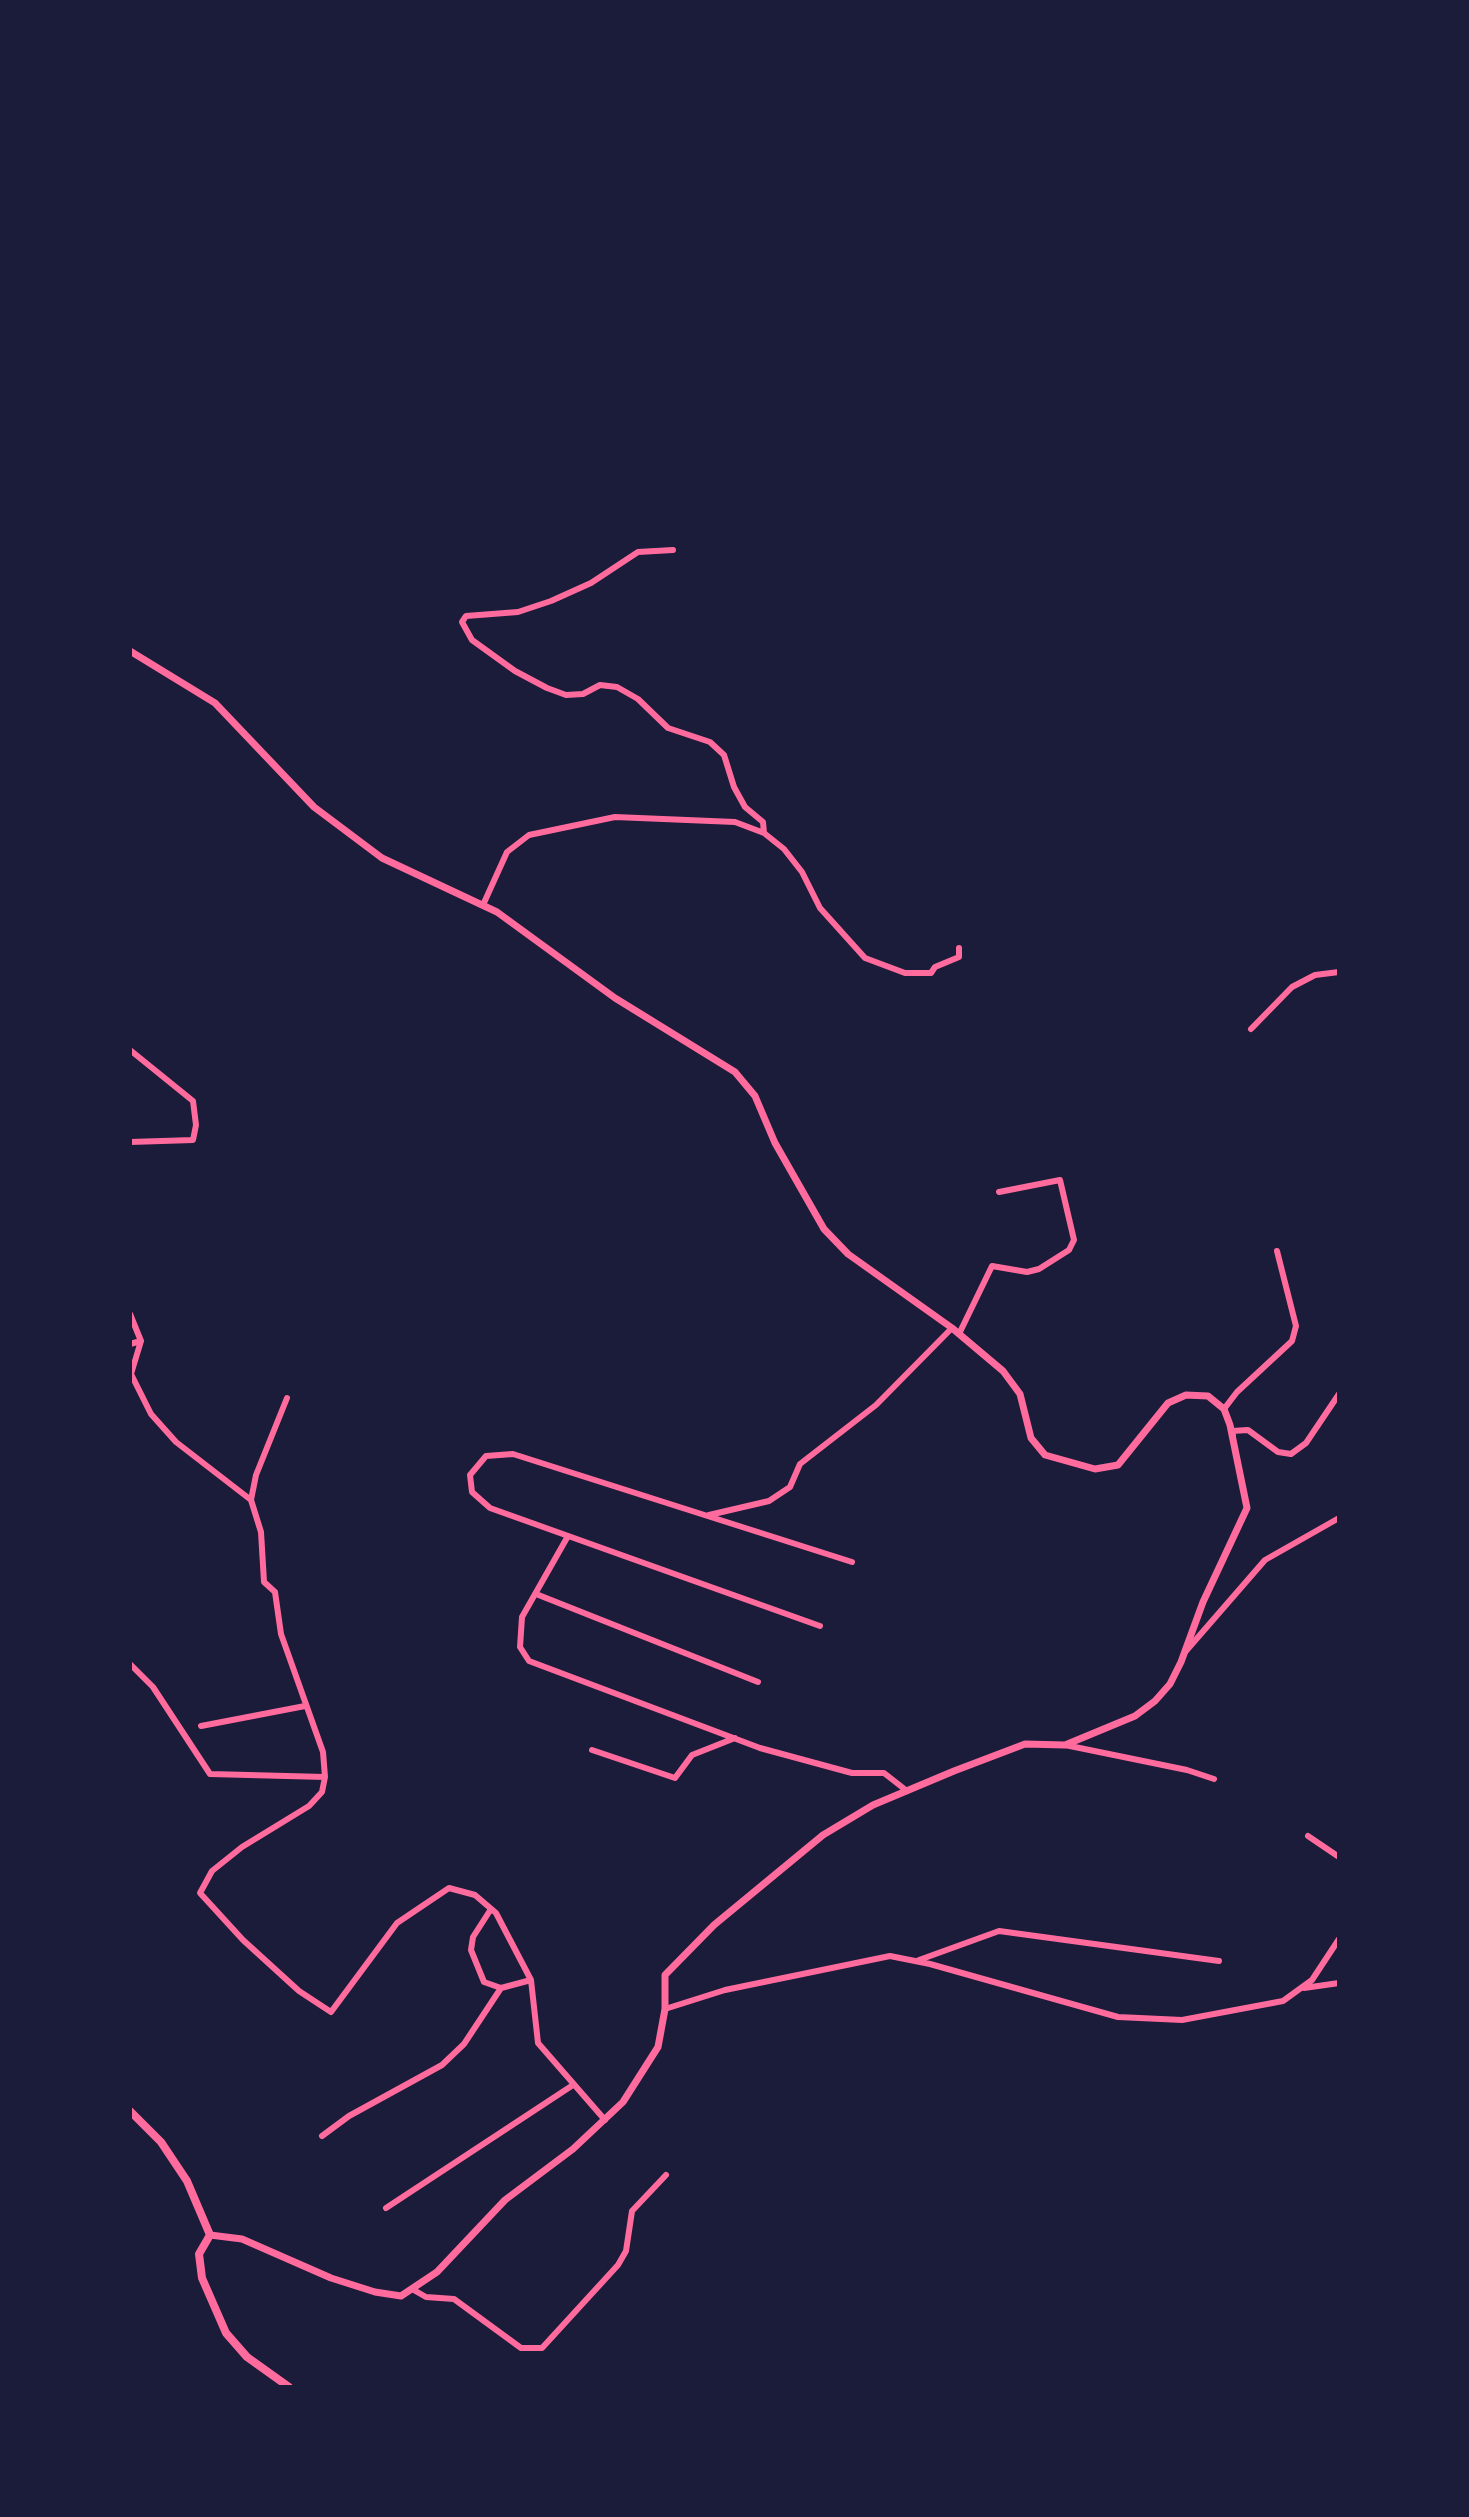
<!DOCTYPE html>
<html>
<head>
<meta charset="utf-8">
<style>
  body { margin:0 }
  #map { position:relative; width:1469px; height:2517px; overflow:hidden; background:#1b1b3a; font-family:"Varela Round",sans-serif }
  canvas { display:block }
  .frame { position:absolute; inset:0; border:132px solid #1b1b3a; pointer-events:none }
</style>
</head>
<body>
<div id="map">
<canvas width="1469" height="2517"></canvas>
<div class="frame"></div>
</div>
<script>
const c = document.querySelector('canvas').getContext('2d');
c.lineJoin = 'round';
const shape = rows => new Path2D(rows.map(r => 'M' + r).join(''));
function stroke(path, color, width, dash) { c.strokeStyle = color; c.lineWidth = width; c.lineCap = dash ? 'butt' : 'round'; c.setLineDash(dash || []); c.stroke(path); }
stroke(shape([
  [673,550,638,552,591,583,551,601,518,612,466,616,462,622,472,640,515,671,547,688,566,695,583,694,600,685,617,687,638,699,668,728,710,742,724,755,734,787,745,807,763,822,764,833],
  [483,905,507,852,529,835,615,817,735,822,764,833,784,849,802,872,820,908,865,958,905,973,931,973,935,967,959,957,959,948],
  [1251,1029,1292,987,1315,975,1339,972],
  [130,1050,193,1101,196,1125,193,1140,130,1142],
  [130,1314,141,1341,130,1344],
  [959,1334,992,1266,1027,1272,1039,1269,1069,1250,1074,1240,1060,1180,999,1192],
  [141,1341,131,1374,151,1414,176,1442,251,1500],
  [287,1398,256,1475,251,1500,261,1532,264,1582,275,1592,281,1634,323,1752,325,1777],
  [1224,1409,1237,1392,1292,1341,1296,1326,1277,1251],
  [1233,1435,1232,1431,1248,1430,1278,1452,1291,1454,1306,1443,1339,1394],
  [709,1515,769,1501,790,1487,800,1464,876,1405,952,1328],
  [568,1536,522,1617,520,1647,529,1661,760,1748,852,1773,884,1773,907,1791],
  [536,1594,758,1682],
  [820,1626,490,1508,472,1492,470,1475,486,1456,513,1454,852,1562],
  [1186,1651,1265,1560,1339,1518],
  [130,1664,153,1687,210,1774,325,1777,322,1792,309,1806,242,1847,212,1871,200,1893,243,1940,299,1991,331,2012,397,1923,449,1888,475,1895,496,1913,531,1980,538,2043,605,2120],
  [201,1726,305,1706],
  [1065,1745,1187,1770,1214,1779],
  [592,1750,675,1778,692,1755,735,1738],
  [1308,1836,1339,1857],
  [491,1909,473,1937,471,1950,484,1982,501,1988],
  [919,1960,999,1931,1219,1961],
  [1304,1988,1339,1983],
  [665,2009,725,1990,890,1956,930,1964,1118,2017,1182,2020,1283,2001,1312,1980,1339,1939],
  [322,2136,349,2116,442,2065,464,2044,501,1988,531,1980],
  [386,2208,573,2085],
  [412,2289,426,2297,454,2299,521,2348,542,2348,618,2265,626,2251,632,2211,666,2175]
]), '#ff6b9d', 6);
stroke(shape([
  [130,651,215,703,314,807,382,858,497,912,615,998,735,1072,755,1096,775,1143,824,1229,848,1254,952,1328,1003,1371,1020,1394,1031,1438,1045,1455,1095,1469,1118,1465,1168,1403,1186,1395,1208,1396,1224,1409,1230,1425,1247,1508,1203,1602,1181,1662,1170,1684,1155,1701,1135,1716,1065,1745,1025,1744,954,1771,873,1805,823,1835,714,1925,665,1975,665,2009,658,2047,623,2102,573,2149,505,2200,437,2272,401,2296,375,2292,331,2278,242,2239,210,2235]
]), '#ff6b9d', 7);
stroke(shape([
  [130,2111,161,2142,187,2181,210,2235,199,2254,202,2278,226,2333,247,2357,289,2387]
]), '#ff6b9d', 8);
</script>
</body>
</html>
